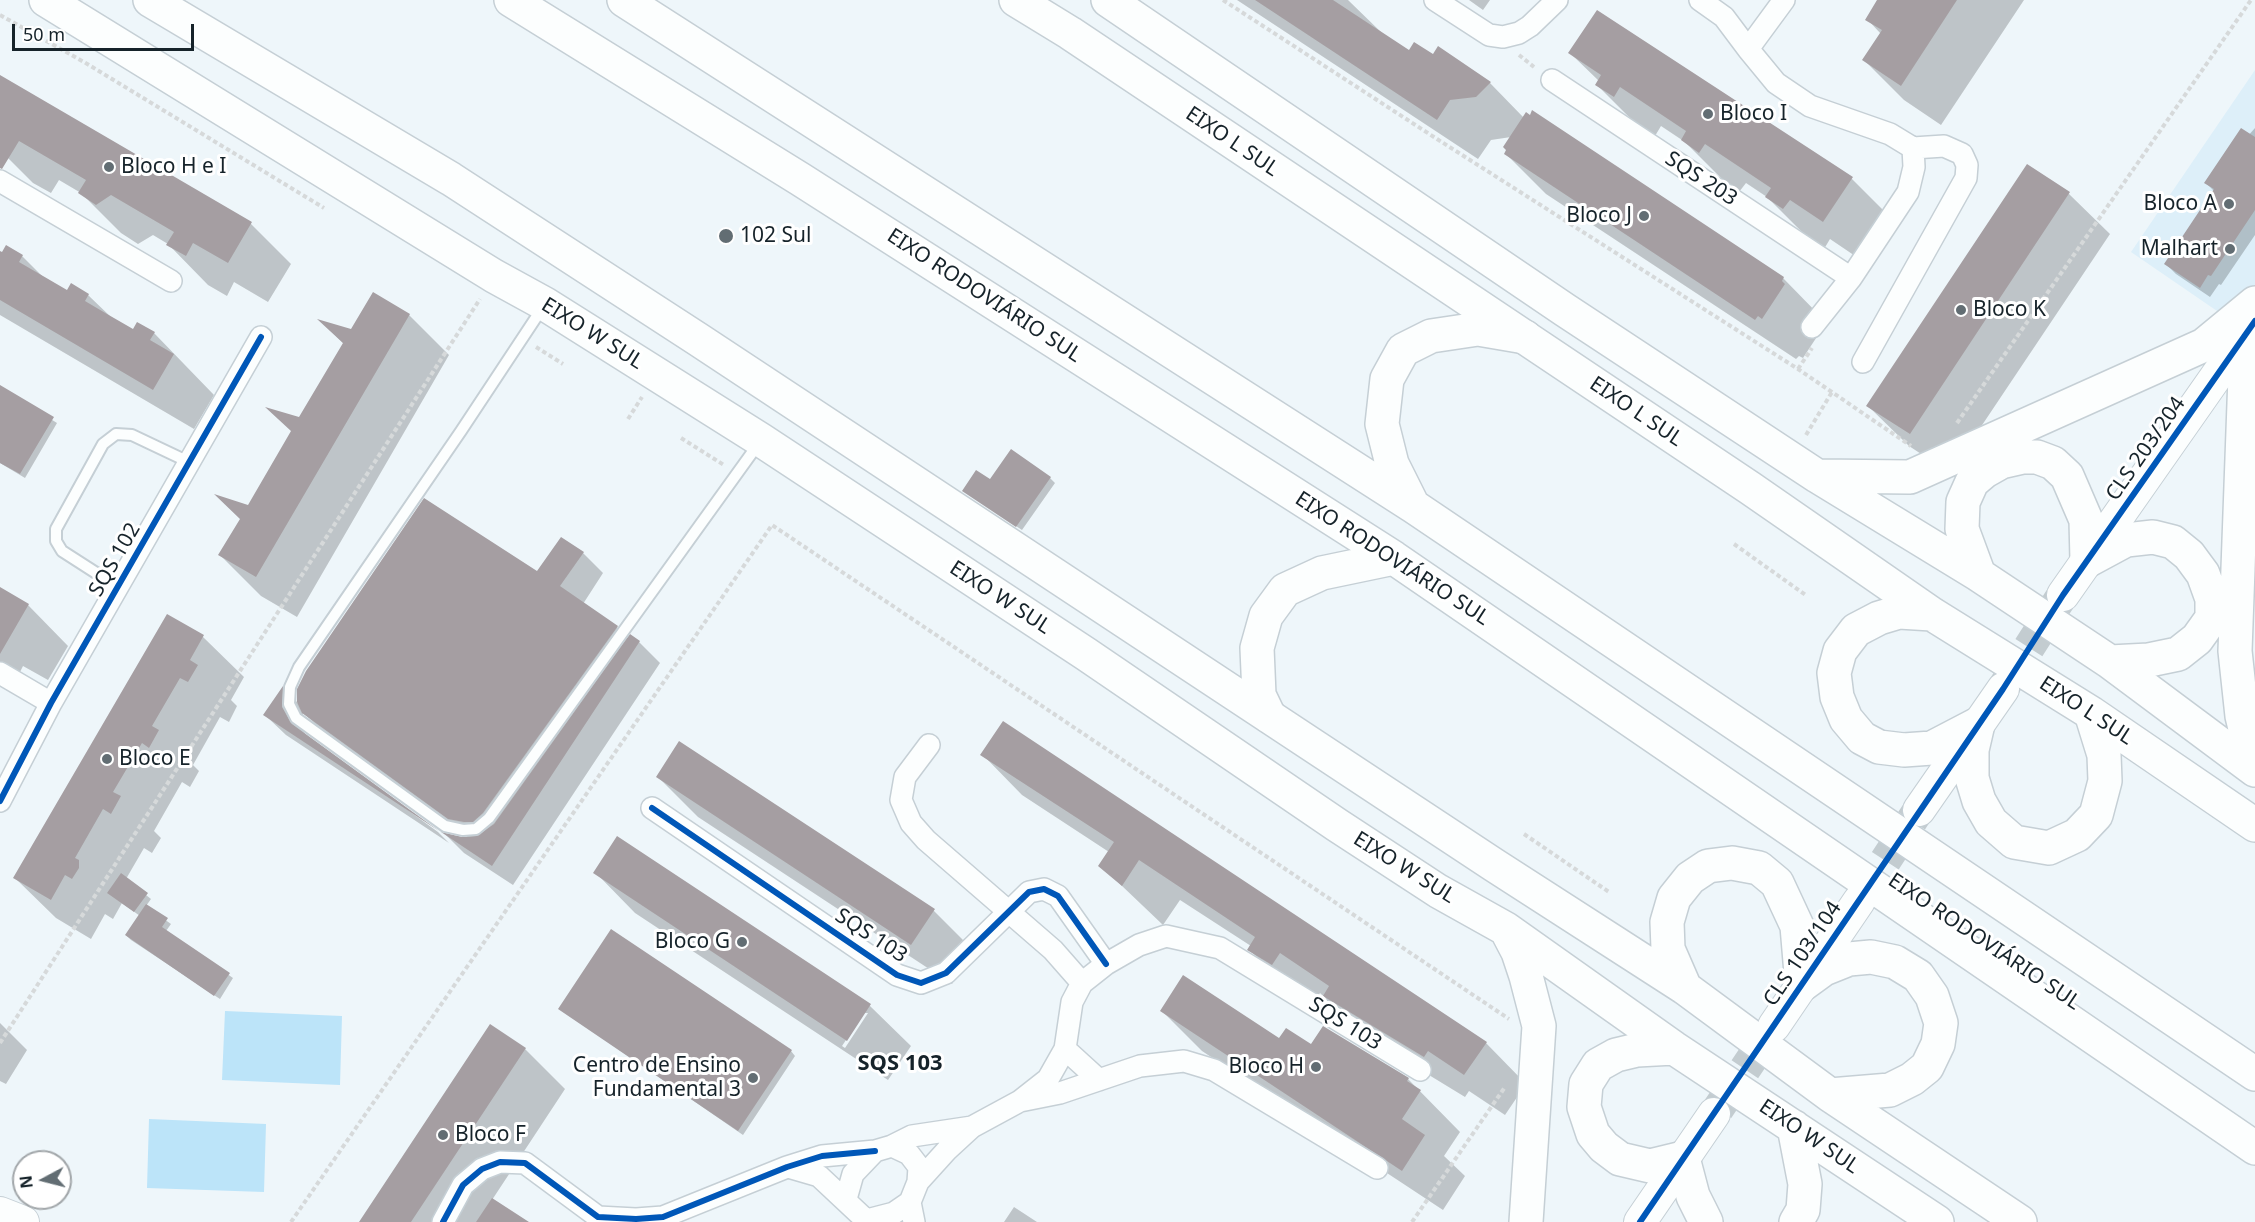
<!DOCTYPE html>
<html>
<head>
<meta charset="utf-8">
<style>
  body { margin:0 }
  #map { position:relative; width:2255px; height:1222px; overflow:hidden; background:#eef6fa; font-family:"Noto Sans",sans-serif }
  canvas { display:block }
  .north { position:absolute; left:12px; top:1150px; width:60px; height:60px; box-sizing:border-box; background:#fff; border:2px solid #a2a7aa; border-radius:50%; rotate:263deg; font-size:16px; font-weight:700; line-height:24px; text-align:center; color:#16232a }
  .north::after { content:''; display:block; margin:auto; width:21px; height:27px; background:#626d73; clip-path:polygon(50% 0,100% 100%,50% 72%,0 100%) }
  .scale { position:absolute; left:12px; top:24px; width:182px; height:27px; box-sizing:border-box; border:3px solid #16232a; border-top:0; padding-left:8px; font-size:18px; line-height:21px; white-space:nowrap; color:#16232a; -webkit-text-stroke:4px #fff; paint-order:stroke }
</style>
</head>
<body>
<div id="map">
<canvas width="2255" height="1222"></canvas>
<div class="north">N</div>
<div class="scale">50 m</div>
</div>
<script>
const c = document.querySelector('canvas').getContext('2d');
c.lineJoin = 'round';
function fill(path, color) { c.fillStyle = color; c.fill(path, 'evenodd'); }
const shape = rows => new Path2D(rows.map(r => 'M' + r).join(''));
function stroke(path, color, width, dash) { c.strokeStyle = color; c.lineWidth = width; c.lineCap = dash ? 'butt' : 'round'; c.setLineDash(dash || []); c.stroke(path); }
function label(font, color, halo, rows, align = 'center') {
  c.font = font + ' "Noto Sans",sans-serif'; c.lineWidth = 6; c.setLineDash([]); c.textBaseline = 'middle'; c.strokeStyle = halo; c.fillStyle = color; for (const [text, x, y, turn = 0] of rows) {
    c.save(); c.translate(x, y); c.rotate((+turn || 0) * Math.PI / 180); c.textAlign = isNaN(turn) ? turn : align; if (halo) c.strokeText(text, 0, 0); c.fillText(text, 0, 0); c.restore();
  }
}
fill(shape([
  [2255,70,2255,337,2131,252]
]), '#ddeff9');
fill(shape([
  [225,1011,342,1016,340,1085,222,1080],
  [149,1119,266,1124,264,1192,147,1188]
]), '#bce4f9');
fill(shape([
  [1237,0,1348,0,1384,35,1409,52,1433,56,1490,83,1524,118,1783,278,1823,319,1824,326,1803,358,1799,356,1796,359,1546,194,1506,154,1511,137,1491,140,1478,159],
  [1469,0,1490,0,1483,10],
  [1879,0,2024,0,1941,125,1904,100,1864,60,1881,34,1867,19],
  [1570,53,1852,179,1892,219,1864,262,1830,239,1824,249,1807,237,1767,197,1746,183,1739,192,1723,180,1685,142,1661,126,1655,136,1637,125,1597,85,1599,81],
  [0,77,251,224,291,264,268,302,234,282,227,296,208,285,168,244,153,235,138,244,121,233,81,193,59,180,51,193,33,183,0,150],
  [2255,128,2255,235,2221,285,2219,284,2210,297,2176,274,2166,264,2214,191,2206,183],
  [2028,166,2069,194,2110,234,1950,473,1909,446,1868,406],
  [6,247,22,256,45,279,68,292,88,295,113,319,133,331,154,333,214,395,194,429,0,315,0,253,2,254],
  [409,315,449,355,297,617,261,596,220,555,344,344,322,322,351,331],
  [0,387,57,423,25,478,0,463],
  [1050,478,1055,483,1022,530,969,495,991,482],
  [583,553,603,573,583,604,617,627,629,639,639,642,660,663,513,885,464,853,446,835,469,838,324,733,303,712,302,729,307,737,438,832,449,843,286,735,265,715,283,688,298,703,537,573],
  [0,589,28,605,68,646,48,680,23,666,19,674,0,662],
  [168,616,203,637,244,677,231,700,237,706,229,722,220,717,193,765,199,771,190,787,182,782,154,831,161,838,152,853,144,848,126,879,151,899,146,906,171,924,166,931,233,978,220,999,131,940,126,935,140,916,122,903,113,919,105,914,91,939,56,918,15,878],
  [982,754,1486,1043,1526,1084,1505,1115,1469,1091,1465,1097,1365,1036,1320,993,1313,1004,1289,990,1249,949,1251,946,1180,900,1163,925,1100,865,1109,852,1022,795],
  [658,777,934,911,974,951,952,984,698,817],
  [617,838,870,1006,911,1046,888,1080,635,913,595,872],
  [864,1013,868,1013,845,1048,842,1046],
  [560,1009,791,1051,795,1056,743,1135],
  [1162,1011,1279,1040,1311,1046,1408,1079,1460,1132,1444,1156,1465,1176,1443,1210,1202,1051],
  [0,1023,27,1050,6,1084,0,1081],
  [525,1049,565,1089,492,1200,526,1222,361,1222],
  [1014,1207,1037,1222,1004,1222]
]), '#0003');
fill(shape([
  [1255,0,1333,0,1409,50,1414,42,1433,54,1438,46,1491,82,1476,97,1450,100,1437,120],
  [1877,0,1957,0,1901,86,1862,60,1882,30,1865,20],
  [1597,10,1853,177,1823,222,1790,200,1783,209,1765,197,1771,188,1705,144,1699,153,1681,140,1686,131,1620,87,1614,97,1595,85,1601,75,1568,53],
  [0,75,252,222,228,263,193,243,186,256,166,245,174,232,111,195,96,205,78,193,86,180,19,141,2,169,0,168],
  [1532,110,1784,277,1782,281,1785,284,1762,319,1758,316,1755,320,1504,154,1506,150,1503,147,1526,112,1530,115],
  [2241,128,2255,137,2255,210,2211,276,2208,275,2200,288,2164,264,2214,189,2204,183],
  [2027,164,2070,192,1910,434,1866,406],
  [6,245,23,255,19,262,67,290,71,283,89,294,85,301,107,314,133,329,137,322,155,332,150,340,174,354,153,390,0,300,0,251,2,252],
  [373,292,410,314,256,577,218,555,240,519,214,494,248,505,291,431,265,407,299,417,343,343,317,319,351,329],
  [0,385,54,417,20,474,0,463],
  [1011,449,1051,477,1016,527,962,491,976,470,990,479],
  [424,498,537,571,561,537,584,552,560,586,618,626,483,813,473,822,464,822,448,819,302,713,297,702,297,689,306,671],
  [0,587,29,604,0,654],
  [167,614,204,635,190,660,198,665,188,682,180,678,152,726,159,730,149,748,142,743,113,792,121,796,111,814,103,809,75,858,79,860,79,868,72,879,65,875,51,900,13,878],
  [630,634,640,641,492,866,441,832,462,837,477,836,494,824],
  [283,686,282,707,292,724,439,831,263,715],
  [1003,721,1487,1042,1464,1075,1428,1051,1424,1057,1323,996,1329,986,1280,953,1272,965,1247,950,1255,937,1139,860,1122,886,1098,866,1114,842,980,755],
  [679,741,935,909,911,945,656,777],
  [617,836,871,1004,847,1041,593,873],
  [121,873,148,893,134,912,107,893],
  [146,904,168,918,162,927,230,973,214,996,125,935],
  [611,929,792,1050,738,1131,558,1009],
  [1183,975,1279,1038,1286,1028,1311,1044,1323,1026,1409,1078,1407,1081,1421,1090,1402,1119,1425,1135,1402,1171,1160,1011],
  [490,1024,526,1048,411,1222,359,1222],
  [492,1198,529,1222,476,1222]
]), '#a59ea2');
stroke(shape([
  [2003,688,2060,599],
  [1859,901,1916,814],
  [1718,1109,1774,1026]
]), '#c3ccd0', 32, [32, 16]);
const lane = shape([
  [543,307,461,431,299,667,290,687,289,704,296,718,445,826,463,830,476,829,489,818,759,443],
  [118,587,62,551,56,541,56,529,103,444,116,434,132,435,191,463]
]);
const street = shape([
  [1435,0,1489,35,1503,37,1519,33,1530,26,1557,0],
  [1700,0,1724,17,1748,49,1784,0],
  [1748,49,1776,83,1810,106,1890,134,1913,148,1914,167,1908,192,1851,278,1812,327],
  [1552,80,1851,278],
  [0,181,171,281],
  [1863,362,1966,178,1967,165,1962,154,1944,146,1913,148],
  [0,673,51,703],
  [929,745,905,777,901,800,911,823,926,840,1053,950,1082,983],
  [0,801,51,703,261,337],
  [652,808,897,975,921,983,946,973,1029,892,1044,889,1058,896,1106,964],
  [1065,1049,1099,1080],
  [1020,1101,1048,1079,1065,1049,1072,1002,1082,983,1106,964,1139,945,1166,936,1220,948,1420,1070],
  [892,1146,912,1136,972,1127],
  [788,1167,819,1176,868,1222],
  [918,1182,947,1150,972,1127,1020,1101,1060,1093,1140,1066,1184,1061,1214,1070,1377,1168],
  [846,1199,853,1174,875,1151,892,1146,909,1154,919,1167,918,1182,910,1202,914,1222],
  [867,1220,894,1213,910,1202],
  [443,1222,463,1185,482,1169,500,1162,525,1163,598,1217,636,1219,663,1217,787,1167,822,1156,875,1151]
]);
const secondary = shape([
  [2063,595,2255,321],
  [1919,810,2003,689],
  [1774,1026,1859,901],
  [0,1213,23,1222],
  [1640,1222,1714,1114]
]);
const primary = shape([
  [46,0,494,276,545,304,761,440,1086,654,1337,825,1438,891,1506,929,1674,1048,1937,1222],
  [150,0,451,179,699,340,1494,865,1685,988,1830,1095,2020,1222],
  [1016,0,1070,33,1750,488,1932,614,2091,713,2255,825],
  [1108,0,1565,310,1817,476,1979,575,2110,662,2255,770],
  [2255,351,2245,376,2235,651,2242,716,2255,770],
  [1817,476,1910,477,2204,345,2255,303],
  [1979,575,1962,529,1963,502,1972,482,1985,471,2001,462,2023,457,2037,457,2053,463,2067,476,2086,520,2087,561,2126,540,2153,537,2173,542,2189,555,2203,574,2212,599,2212,618,2197,639,2178,654,2149,660,2110,662],
  [1932,614,1899,612,1879,618,1856,630,1840,651,1834,673,1837,697,1846,719,1862,738,1879,747,1904,750,1932,748,1978,724],
  [1978,724,1972,750,1972,778,1979,801,1991,822,2014,842,2049,848,2077,835,2096,815,2105,781,2104,755,2091,713],
  [1507,931,1518,952,1526,976,1539,1026,1526,1222],
  [1802,985,1824,969,1849,959,1871,957,1895,962,1918,976,1932,996,1941,1023,1938,1044,1927,1067,1912,1079,1890,1090,1830,1095],
  [1685,988,1668,949,1667,922,1674,898,1690,878,1708,866,1732,863,1759,868,1777,883,1797,926,1802,985],
  [1674,1048,1637,1050,1616,1055,1598,1065,1586,1084,1584,1107,1593,1134,1604,1147,1620,1159,1650,1166,1683,1158,1693,1196,1706,1222],
  [1794,1127,1805,1184,1803,1210,1796,1222]
]);
const highway = shape([
  [511,0,800,179,1394,558,2255,1148],
  [624,0,1413,506,2255,1074],
  [1413,506,1392,464,1382,424,1387,379,1403,350,1431,336,1478,329,1525,337],
  [1269,716,1259,695,1257,648,1266,616,1285,590,1322,573,1394,558]
]);
stroke(lane, '#c5cfd5', 14);
stroke(street, '#c5cfd5', 24);
stroke(secondary, '#c5cfd5', 34);
stroke(primary, '#c5cfd5', 36);
stroke(highway, '#c5cfd5', 36);
stroke(shape([
  [1223,0,1437,139,1798,369,1911,446],
  [0,15,84,62,324,208],
  [1519,55,1534,67],
  [536,347,563,364],
  [1798,369,1812,348],
  [628,419,642,397],
  [1957,423,2251,0],
  [1806,435,1832,392],
  [681,438,724,465],
  [1734,544,1807,596],
  [1524,834,1609,892],
  [0,1043,480,299],
  [291,1222,772,525,1509,1019],
  [1412,1222,1505,1087]
]), '#d6d9da', 4, [4.5, 3]);
stroke(lane, '#fcfefe', 10);
stroke(street, '#fcfefe', 21);
stroke(secondary, '#fcfefe', 32);
stroke(primary, '#fcfefe', 33);
stroke(highway, '#fcfefe', 33);
stroke(shape([
  [0,801,51,703,261,337],
  [652,808,897,975,921,983,946,973,1029,892,1044,889,1058,896,1106,964],
  [443,1222,463,1185,482,1169,500,1162,525,1163,598,1217,636,1219,663,1217,787,1167,822,1156,875,1151],
  [1640,1222,2003,689,2063,595,2255,321]
]), '#0057b8', 6);
for (const [x, y, r, color] of [
  [1708,114,6,"#626d73"],
  [109,167,6,"#626d73"],
  [2229,204,6,"#626d73"],
  [1644,216,6,"#626d73"],
  [726,236,8,"#626d73"],
  [2230,249,6,"#626d73"],
  [1961,310,6,"#626d73"],
  [107,759,6,"#626d73"],
  [742,942,6,"#626d73"],
  [1316,1067,6,"#626d73"],
  [753,1078,6,"#626d73"],
  [443,1135,6,"#626d73"]
]) { const dot = new Path2D(); dot.arc(x, y, r, 0, 2 * Math.PI); c.fillStyle = color; c.fill(dot); stroke(dot, '#fff', 2); }
label('21px', '#16232a', '#fff', [
  ["Bloco I",1720,114],
  ["Bloco H e I",121,167],
  ["Bloco A",2217,204,"right"],
  ["Bloco J",1632,216,"right"],
  ["102 Sul",740,236],
  ["Malhart",2218,249,"right"],
  ["Bloco K",1973,310],
  ["Bloco E",119,759],
  ["Bloco G",730,942,"right"],
  ["Centro de Ensino",741,1066,"right"],
  ["Fundamental 3",741,1090,"right"],
  ["Bloco H",1304,1067,"right"],
  ["Bloco F",455,1135]
], 'left');
label('21px', '#16232a', '#fff', [
  ["EIXO L SUL",1232,142,34],
  ["SQS 203",1701,179,33],
  ["EIXO RODOVIÁRIO SUL",984,296,33],
  ["EIXO W SUL",592,334,32],
  ["EIXO L SUL",1636,412,34],
  ["CLS 203/204",2146,449,-55],
  ["EIXO RODOVIÁRIO SUL",1392,559,33],
  ["SQS 102",115,560,-60],
  ["EIXO W SUL",1000,598,33],
  ["EIXO L SUL",2086,711,33],
  ["EIXO W SUL",1404,868,32],
  ["SQS 103",871,936,33],
  ["EIXO RODOVIÁRIO SUL",1984,942,34],
  ["CLS 103/104",1803,954,-56],
  ["SQS 103",1345,1024,32],
  ["EIXO W SUL",1809,1137,34]
]);
label('bold 22px', '#16232a', '#fff', [
  ["SQS 103",900,1064]
]);
</script>
</body>
</html>
